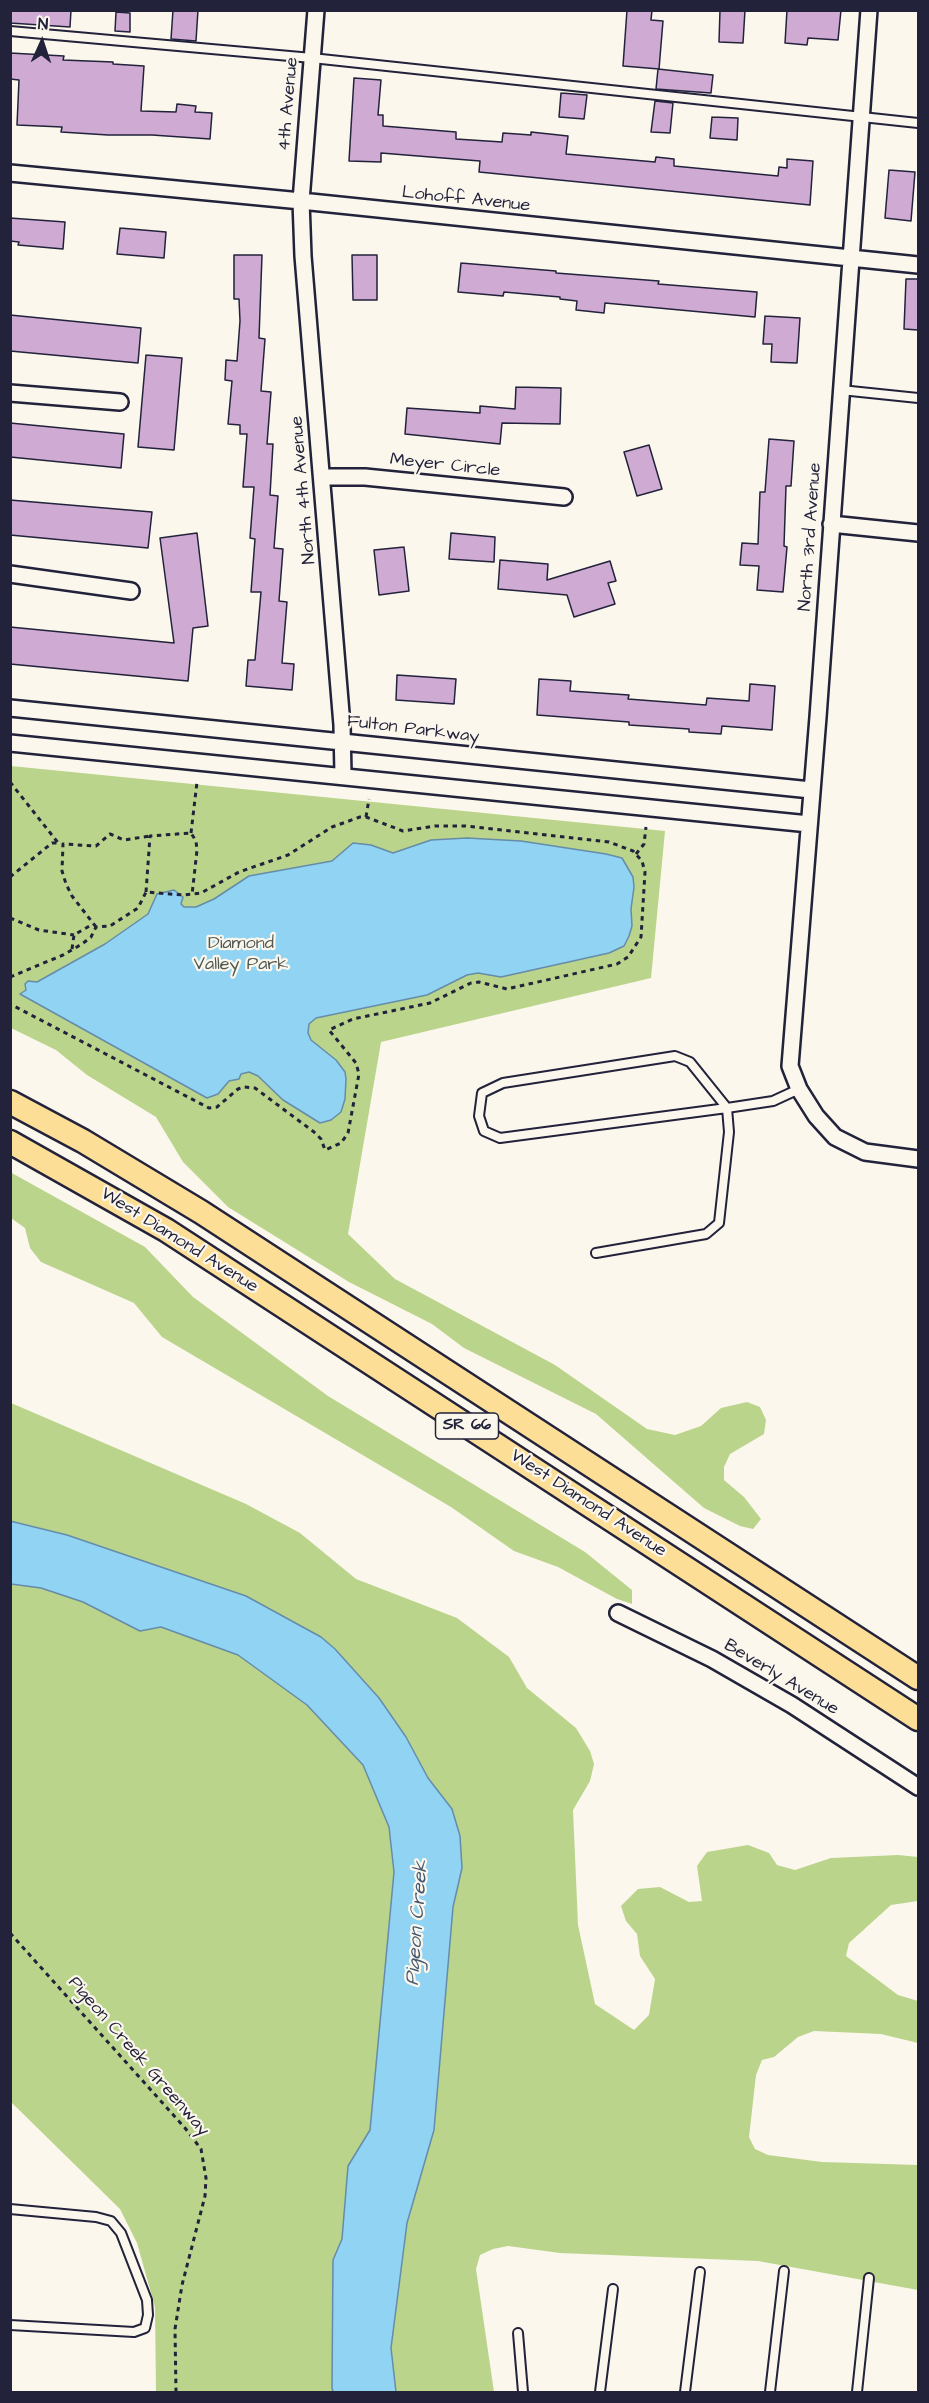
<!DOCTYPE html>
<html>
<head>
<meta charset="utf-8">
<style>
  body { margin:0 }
  #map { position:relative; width:929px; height:2403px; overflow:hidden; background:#fbf7ec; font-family:"Architects Daughter",sans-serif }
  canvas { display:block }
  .frame { position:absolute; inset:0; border:12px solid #22223b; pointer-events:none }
  .north { position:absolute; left:12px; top:12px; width:60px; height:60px; -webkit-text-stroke:4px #fbf7ec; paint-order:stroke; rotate:3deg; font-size:16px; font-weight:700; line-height:24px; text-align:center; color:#22223b }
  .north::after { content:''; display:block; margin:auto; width:21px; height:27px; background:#22223b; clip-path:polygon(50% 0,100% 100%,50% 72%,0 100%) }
</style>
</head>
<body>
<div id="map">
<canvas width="929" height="2403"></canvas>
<div class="frame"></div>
<div class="north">N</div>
</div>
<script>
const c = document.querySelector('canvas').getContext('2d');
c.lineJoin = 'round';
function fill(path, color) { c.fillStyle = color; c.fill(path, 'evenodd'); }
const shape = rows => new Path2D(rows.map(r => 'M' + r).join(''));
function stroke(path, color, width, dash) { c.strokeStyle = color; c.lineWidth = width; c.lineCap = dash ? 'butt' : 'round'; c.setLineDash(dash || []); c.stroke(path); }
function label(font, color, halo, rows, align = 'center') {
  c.font = font + ' "Architects Daughter",sans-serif'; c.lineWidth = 4.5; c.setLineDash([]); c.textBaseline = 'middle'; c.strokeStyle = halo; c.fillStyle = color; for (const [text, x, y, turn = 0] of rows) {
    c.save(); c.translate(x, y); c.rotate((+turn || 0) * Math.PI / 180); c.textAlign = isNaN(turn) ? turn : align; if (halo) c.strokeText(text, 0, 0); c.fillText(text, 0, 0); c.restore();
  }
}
fill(shape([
  [11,766,665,831,651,978,381,1042,348,1234,395,1279,555,1365,647,1429,675,1435,701,1426,721,1408,747,1402,760,1407,766,1420,764,1434,730,1454,724,1467,724,1480,744,1497,761,1519,753,1529,740,1526,704,1508,596,1414,464,1348,432,1324,349,1282,228,1207,183,1162,156,1117,87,1075,56,1050,11,1028],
  [10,1172,145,1247,193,1297,328,1396,585,1552,632,1590,632,1604,617,1599,558,1567,514,1551,451,1507,162,1337,134,1303,41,1262,30,1248,25,1228,11,1218],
  [11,1403,246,1504,300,1533,356,1579,457,1618,509,1657,527,1688,576,1728,590,1751,594,1764,590,1781,573,1810,578,1925,595,2004,634,2030,649,2015,655,1979,640,1956,637,1934,626,1921,621,1906,638,1889,660,1887,689,1902,702,1901,697,1866,707,1852,748,1845,769,1853,777,1865,795,1870,831,1858,898,1855,918,1857,918,1901,891,1905,849,1943,846,1956,898,1995,918,2001,918,2043,881,2034,814,2031,798,2037,774,2057,762,2060,756,2075,749,2137,755,2149,768,2155,822,2162,918,2165,918,2290,758,2261,560,2253,508,2246,493,2249,480,2255,476,2269,494,2392,396,2392,391,2348,407,2223,434,2130,453,1907,462,1868,452,1809,428,1778,406,1737,379,1698,335,1649,321,1637,246,1596,67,1535,11,1521],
  [10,1584,41,1588,83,1602,140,1631,161,1627,238,1655,307,1705,363,1765,389,1827,394,1871,370,2130,348,2166,342,2239,333,2260,333,2392,156,2392,155,2307,137,2243,120,2209,11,2102]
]), '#bad48b');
const water = shape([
  [467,838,521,841,606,854,622,858,633,877,634,887,631,909,632,926,629,936,624,946,609,953,501,977,478,973,467,975,427,995,316,1018,309,1024,308,1033,311,1040,336,1060,345,1072,346,1079,345,1099,341,1112,331,1120,320,1123,283,1100,258,1076,249,1072,241,1074,239,1079,229,1081,218,1094,207,1098,20,994,26,990,25,984,28,981,37,982,105,944,148,914,157,894,174,890,183,897,181,904,184,907,196,907,214,899,249,876,332,861,353,843,371,845,393,853,431,840,467,838],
  [10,1521,67,1535,246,1596,321,1637,335,1649,379,1698,406,1737,428,1778,452,1809,460,1836,462,1868,453,1907,434,2130,407,2223,391,2348,396,2392,333,2392,332,2388,333,2260,342,2239,348,2166,370,2130,394,1872,389,1827,363,1765,307,1705,238,1655,161,1627,140,1631,83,1602,41,1588,11,1584,10,1521]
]);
fill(water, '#91d3f3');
stroke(water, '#658ca9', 1.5);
const building = shape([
  [10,10,71,10,70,27,10,23,10,10],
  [173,10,198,10,196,41,171,39,173,10],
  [627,10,652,10,651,20,663,21,659,69,623,66,627,10],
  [720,10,745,10,743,43,719,42,720,10],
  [787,10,841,10,838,40,808,38,807,45,785,43,787,10],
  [116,12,130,13,130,32,115,31,116,12],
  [10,53,64,56,63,60,113,62,113,64,144,66,141,111,176,112,177,104,196,106,195,112,212,113,210,139,152,135,108,135,61,132,62,127,17,125,19,80,10,79,10,53],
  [658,69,713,75,711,93,656,89,658,69],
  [354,78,381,80,378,115,383,115,383,126,456,132,456,139,502,142,503,133,531,135,531,132,568,136,566,154,655,162,656,157,674,159,674,166,778,176,779,167,787,168,787,159,813,161,810,205,479,172,480,161,381,153,381,162,349,161,354,78],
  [561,93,587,95,584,119,559,117,561,93],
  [655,101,673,103,670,133,651,132,655,101],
  [712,117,738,118,737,140,710,138,712,117],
  [889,170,915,172,911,221,885,218,889,170],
  [10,218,65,222,63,249,18,245,19,242,10,241,10,218],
  [120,228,166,232,164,258,117,254,120,228],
  [234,255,262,255,259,338,265,339,261,391,271,392,267,444,273,444,270,495,278,496,274,548,283,549,279,601,287,602,282,663,294,664,292,690,246,686,248,660,255,660,261,592,251,592,255,539,250,538,254,487,243,487,247,434,240,434,240,425,228,424,232,381,225,380,226,360,237,361,240,321,239,299,234,299,234,255],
  [352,255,377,255,377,300,353,300,352,255],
  [461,263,556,271,556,273,659,281,658,284,757,292,755,317,605,303,604,313,576,310,577,301,560,299,560,297,504,292,503,296,458,292,461,263],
  [906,279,918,279,918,330,904,329,906,279],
  [10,315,141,328,138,363,10,351,10,315],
  [765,316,800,318,797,363,771,362,772,344,763,344,765,316],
  [146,355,182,358,174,450,138,447,146,355],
  [516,387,561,388,560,424,502,423,500,444,405,434,407,408,480,413,480,406,515,409,516,387],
  [10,423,124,434,121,468,10,457,10,423],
  [769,439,794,441,791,486,786,486,784,546,787,547,783,592,757,590,759,566,740,565,742,543,758,544,760,492,765,492,769,439],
  [649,445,662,489,637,496,624,452,649,445],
  [10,500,152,512,148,548,10,535,10,500],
  [197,533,208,626,193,628,188,681,10,664,10,627,174,643,160,538,197,533],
  [451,533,495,537,494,562,449,559,451,533],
  [404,547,409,591,379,595,374,550,404,547],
  [500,560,548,564,547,580,610,561,616,581,608,583,615,604,574,617,567,595,498,589,500,560],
  [397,675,456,679,454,704,396,700,397,675],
  [539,679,571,681,570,691,629,695,628,699,706,705,707,698,749,701,750,684,775,686,772,730,722,726,721,734,689,732,689,729,629,725,629,722,537,715,539,679]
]);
fill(building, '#cfaad3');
stroke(building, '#22223b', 1.5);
const lane = shape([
  [10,31,312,58,918,123],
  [841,390,918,398],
  [596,1253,706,1234,719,1223,729,1132,727,1108,690,1062,675,1056,503,1083,482,1093,479,1116,484,1131,500,1138,727,1108,773,1101,799,1089],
  [10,2209,96,2217,111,2221,121,2233,147,2300,148,2315,145,2328,134,2332,10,2325],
  [518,2333,523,2392],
  [600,2392,613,2289],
  [685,2392,700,2272],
  [770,2392,784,2271],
  [857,2392,869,2278]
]);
const street = shape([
  [316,10,301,201,303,256,342,725,343,775],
  [869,10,818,717,790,1066,799,1089,816,1116,835,1137,865,1152,918,1159],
  [10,173,301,201,918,265],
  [10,393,120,402],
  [323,477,365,477,564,497],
  [831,524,918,533],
  [10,574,131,591],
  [10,708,811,790],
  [10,743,809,824],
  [618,1613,712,1659,792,1705,918,1787]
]);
const primary = shape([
  [10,1102,83,1141,201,1212,918,1678],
  [10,1142,166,1230,918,1719]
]);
stroke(lane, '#22223b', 12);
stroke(street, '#22223b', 20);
stroke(primary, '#22223b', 27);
stroke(shape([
  [10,782,59,844],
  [366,817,369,799],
  [191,833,197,782],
  [636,854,644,844,646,827],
  [10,877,52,843,58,843],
  [146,892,150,836,191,833,196,841,197,850,192,895],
  [10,918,39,930,74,935],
  [96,927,72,896,66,884,62,871,63,844,96,846,110,834,124,840,150,836],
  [72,949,74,935,93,924],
  [10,977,63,955,82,944,91,937,96,927,110,926,138,908,146,892,183,895,201,893,239,872,288,855,332,827,360,817,366,817,403,831,435,826,465,826,609,842,633,851,642,861,645,872,641,937,628,957,617,964,507,989,479,982,471,983,430,1003,353,1019,329,1030,356,1063,359,1074,348,1133,341,1143,325,1150,321,1139,314,1132,255,1088,244,1087,238,1089,217,1107,209,1108,10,1004],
  [10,1933,185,2128,201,2149,206,2178,205,2196,182,2285,175,2329,176,2392]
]), '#22223b', 3, [4.5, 4.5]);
stroke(lane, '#fbf7ec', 8);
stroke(street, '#fbf7ec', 15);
stroke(primary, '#fdde96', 22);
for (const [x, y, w] of [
  [467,1426,63]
]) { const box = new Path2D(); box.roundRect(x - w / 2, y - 13, w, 26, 4.5); c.fillStyle = '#fbf7ec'; c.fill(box); stroke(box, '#22223b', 1.5); }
label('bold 16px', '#22223b', null, [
  ["SR 66",467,1426]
]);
label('18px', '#22223b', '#fbf7ec', [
  ["4th Avenue",289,104,-85],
  ["Lohoff Avenue",466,200,6],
  ["Meyer Circle",445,466,6],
  ["North 4th Avenue",304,490,-95],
  ["North 3rd Avenue",811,537,-86],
  ["Fulton Parkway",413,730,7],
  ["West Diamond Avenue",179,1241,32],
  ["West Diamond Avenue",588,1504,33],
  ["Beverly Avenue",781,1678,31],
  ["Pigeon Creek Greenway",138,2057,49]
]);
label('18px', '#505753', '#fbf7ec', [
  ["Diamond",241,944],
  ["Valley Park",241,965]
]);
label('italic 20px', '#435772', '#fbf7ec', [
  ["Pigeon Creek",418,1923,-86]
]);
</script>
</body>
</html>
